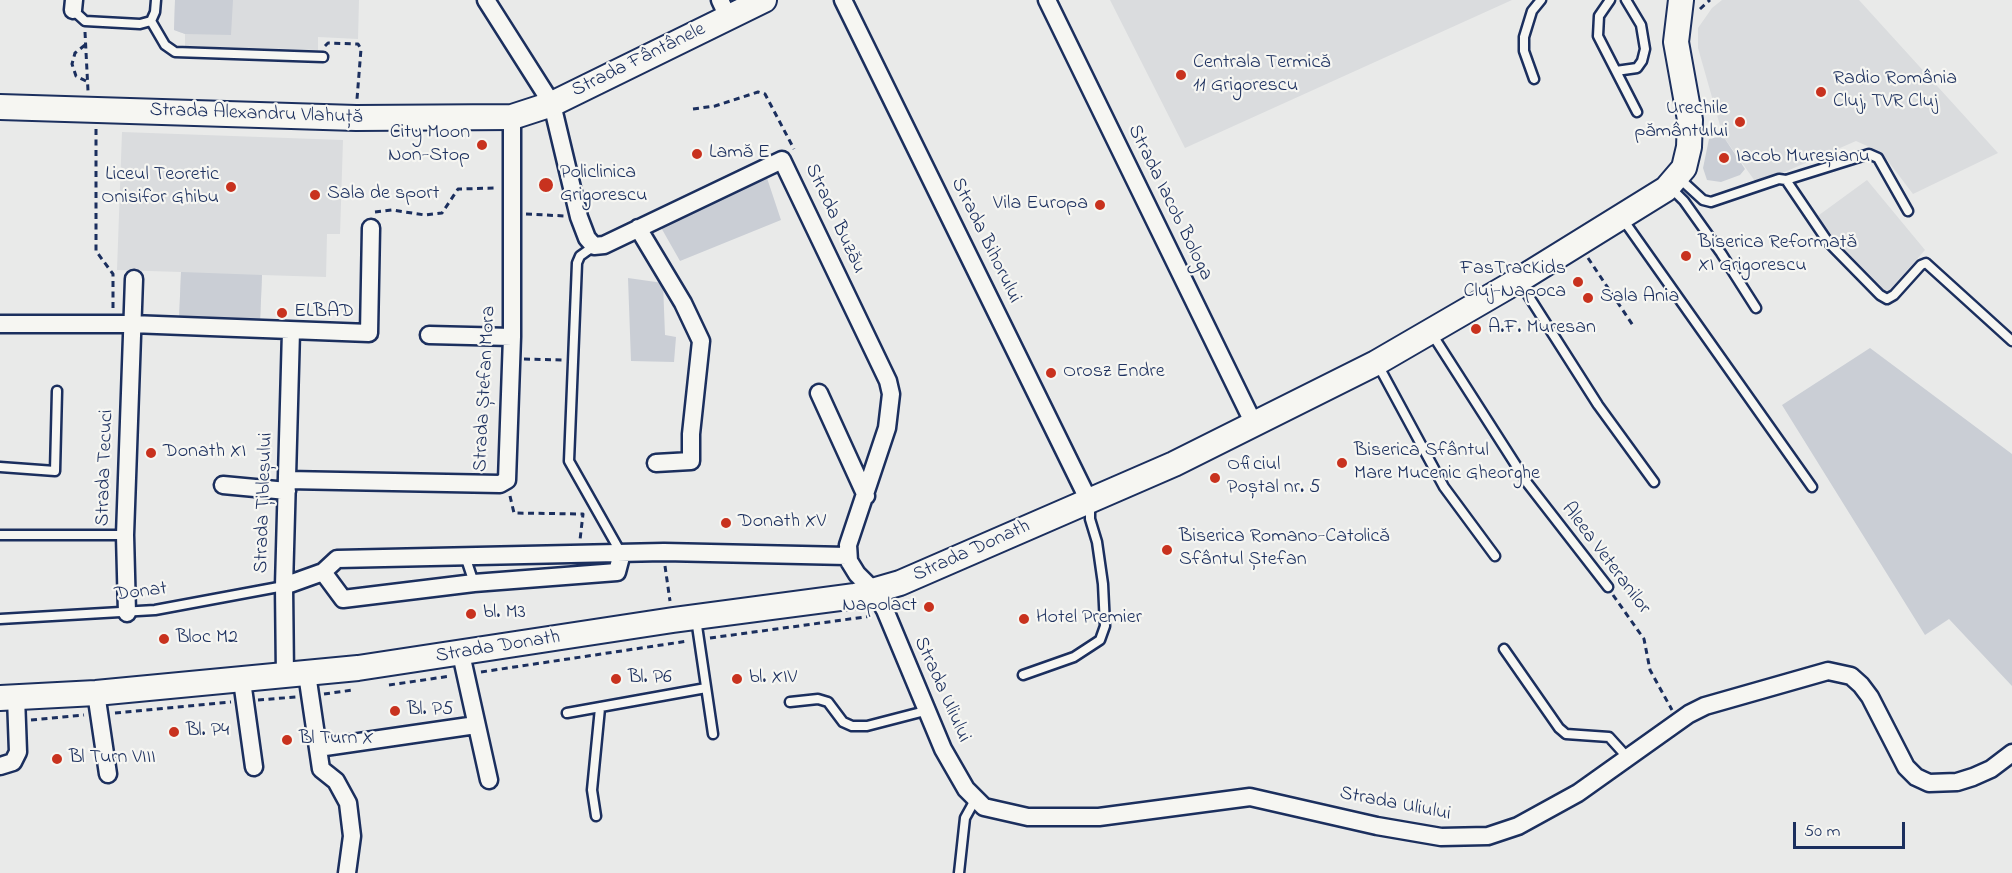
<!DOCTYPE html>
<html>
<head>
<meta charset="utf-8">
<style>
  body { margin:0 }
  #map { position:relative; width:2012px; height:873px; overflow:hidden; background:#e9eae9; font-family:"Indie Flower",sans-serif }
  canvas { display:block }
  .scale { position:absolute; left:1793px; top:822px; width:112px; height:27px; box-sizing:border-box; border:3px solid #1b2f5e; border-top:0; padding-left:8px; font-size:18px; line-height:21px; white-space:nowrap; color:#1b2f5e; -webkit-text-stroke:4px #f6f6f2; paint-order:stroke }
</style>
</head>
<body>
<div id="map">
<canvas width="2012" height="873"></canvas>
<div class="scale">50 m</div>
</div>
<script>
const c = document.querySelector('canvas').getContext('2d');
c.lineJoin = 'round';
function fill(path, color) { c.fillStyle = color; c.fill(path, 'evenodd'); }
const shape = rows => new Path2D(rows.map(r => 'M' + r).join(''));
function stroke(path, color, width, dash) { c.strokeStyle = color; c.lineWidth = width; c.lineCap = dash ? 'butt' : 'round'; c.setLineDash(dash || []); c.stroke(path); }
function label(font, color, halo, rows, align = 'center') {
  c.font = font + ' "Indie Flower",sans-serif'; c.lineWidth = 4.5; c.setLineDash([]); c.textBaseline = 'middle'; c.strokeStyle = halo; c.fillStyle = color; for (const [text, x, y, turn = 0] of rows) {
    c.save(); c.translate(x, y); c.rotate((+turn || 0) * Math.PI / 180); c.textAlign = isNaN(turn) ? turn : align; if (halo) c.strokeText(text, 0, 0); c.fillText(text, 0, 0); c.restore();
  }
}
fill(shape([
  [175,0,359,0,358,39,318,37,318,50,185,46,185,34,174,30],
  [1110,0,1512,0,1185,148],
  [1722,0,1859,0,1998,153,1913,194,1881,152,1856,141,1757,184,1723,136,1698,48,1698,28,1712,8],
  [122,132,343,140,340,234,327,234,326,277,262,275,260,323,179,320,181,272,117,270],
  [1867,180,1925,250,1887,293,1815,218]
]), '#dadcde');
fill(shape([
  [175,0,233,0,231,35,185,34,174,30],
  [1723,136,1745,169,1740,175,1721,182,1707,180,1703,168,1709,139],
  [767,178,781,220,680,261,659,224],
  [181,272,262,275,260,323,179,320],
  [628,278,663,283,665,335,676,337,674,362,631,361],
  [1870,348,2012,454,2012,686,1949,619,1925,635,1782,405]
]), '#caced5');
const lane = shape([
  [1610,0,1599,16,1598,36,1637,112],
  [73,10,85,21,140,24,151,21,155,12,156,0],
  [151,21,165,45,175,52,323,57],
  [1616,71,1637,68,1642,61,1645,49,1641,25,1626,0],
  [1534,79,1524,51,1524,37,1532,11,1541,0],
  [1679,178,1703,200,1711,202,1779,179,1786,180,1828,242,1880,295,1887,299,1894,295,1921,265,1926,263,2012,341],
  [1786,180,1869,154,1878,158,1908,211],
  [1669,186,1684,201,1721,253,1756,308],
  [1622,218,1812,487],
  [594,246,580,256,577,263,569,461,621,553],
  [1519,281,1598,405,1654,482],
  [1432,334,1528,484,1608,587],
  [1377,363,1444,487,1495,556],
  [0,467,55,471,57,391],
  [0,535,125,535],
  [465,556,474,583],
  [0,619,155,610,284,586],
  [696,619,713,734],
  [1504,649,1559,728,1566,734,1609,737,1628,758],
  [1023,675,1074,657,1100,640,1105,626,1103,584,1097,542,1090,519,1090,503],
  [790,702,818,699,828,702,843,722,852,726,867,726,925,711],
  [567,713,706,688],
  [596,816,592,790,600,708],
  [959,873,965,818,975,800]
]);
const street = shape([
  [486,0,552,104,579,217,587,238,594,246,604,245,782,160,888,381,891,394,887,428,848,545,849,561,857,574,874,591,885,610,943,749,966,789,984,807,1028,817,1099,817,1250,797,1377,826,1441,837,1488,836,1518,826,1578,793,1689,714,1705,706,1828,671,1851,676,1861,685,1870,697,1906,767,1916,777,1929,783,1957,782,1973,777,1991,769,2012,753],
  [720,0,728,17],
  [843,0,1089,501],
  [1047,0,1254,424],
  [73,10,74,0],
  [638,228,683,303,701,341,691,434,691,461,656,463],
  [0,324,131,324,369,333,371,228],
  [429,335,512,337],
  [819,393,866,496],
  [287,480,500,484,507,480,512,337,512,117],
  [223,485,287,491],
  [323,572,343,599,474,583,617,572,622,553],
  [284,586,323,572,337,559,664,552,847,556],
  [127,613,125,535,134,279],
  [461,654,489,780],
  [307,674,321,769,336,781,348,803,352,836,347,873],
  [285,677,284,586,291,331],
  [242,681,254,767],
  [96,693,108,774],
  [318,748,476,725],
  [0,766,13,762,18,752,16,697]
]);
const secondary = shape([
  [0,107,356,118,512,117,552,104,764,0],
  [0,698,96,693,358,668,673,620,855,596,900,583,1174,464,1376,363,1519,280,1666,189,1684,168,1689,147,1690,120,1676,42,1681,0]
]);
stroke(lane, '#1b2f5e', 13);
stroke(street, '#1b2f5e', 21);
stroke(secondary, '#1b2f5e', 28);
stroke(shape([
  [1700,9,1710,0],
  [85,32,88,91],
  [85,45,75,53,72,64,76,76,88,82],
  [325,46,328,43,358,44,361,49,357,99],
  [693,109,715,106,758,92,765,94,794,149],
  [96,129,96,251,113,274,113,308],
  [375,212,392,210,425,215,442,213,458,189,498,188],
  [526,214,565,216],
  [1588,258,1634,327],
  [524,359,563,360],
  [510,496,514,513,583,514,580,540],
  [665,566,670,601],
  [1613,595,1644,639,1650,670,1672,710],
  [710,638,872,616],
  [481,672,688,641],
  [389,685,451,676],
  [324,694,353,690],
  [258,700,296,697],
  [115,713,231,702],
  [31,720,84,715]
]), '#1b2f5e', 3, [6, 4.5]);
stroke(lane, '#f6f6f2', 8);
stroke(street, '#f6f6f2', 16);
stroke(secondary, '#f6f6f2', 24);
for (const [x, y, r, color] of [
  [1181,75,6,"#c8321e"],
  [1821,92,6,"#c8321e"],
  [1740,122,6,"#c8321e"],
  [482,145,6,"#c8321e"],
  [697,154,6,"#c8321e"],
  [1724,158,6,"#c8321e"],
  [546,185,8,"#c8321e"],
  [231,187,6,"#c8321e"],
  [315,195,6,"#c8321e"],
  [1100,205,6,"#c8321e"],
  [1686,256,6,"#c8321e"],
  [1578,282,6,"#c8321e"],
  [1588,298,6,"#c8321e"],
  [282,313,6,"#c8321e"],
  [1476,329,6,"#c8321e"],
  [1051,373,6,"#c8321e"],
  [151,453,6,"#c8321e"],
  [1342,463,6,"#c8321e"],
  [1215,478,6,"#c8321e"],
  [726,523,6,"#c8321e"],
  [1167,550,6,"#c8321e"],
  [929,607,6,"#c8321e"],
  [471,614,6,"#c8321e"],
  [1024,619,6,"#c8321e"],
  [164,639,6,"#c8321e"],
  [616,679,6,"#c8321e"],
  [737,679,6,"#c8321e"],
  [395,711,6,"#c8321e"],
  [174,732,6,"#c8321e"],
  [287,740,6,"#c8321e"],
  [57,759,6,"#c8321e"]
]) { const dot = new Path2D(); dot.arc(x, y, r, 0, 2 * Math.PI); c.fillStyle = color; c.fill(dot); stroke(dot, '#f6f6f2', 2); }
label('20px', '#1b2f5e', '#f6f6f2', [
  ["Strada Fântânele",639,61,-26],
  ["Strada Alexandru Vlahuță",256,115,2],
  ["Strada Iacob Bologa",1169,203,64],
  ["Strada Buzău",834,219,65],
  ["Strada Bihorului",985,241,64],
  ["Strada Ștefan Mora",486,389,-87],
  ["Strada Tecuci",106,468,-88],
  ["Strada Țibleșului",265,503,-88],
  ["Strada Donath",972,552,-24],
  ["Aleea Veteranilor",1605,559,53],
  ["Donat",141,593,-7],
  ["Strada Donath",498,648,-9],
  ["Strada Uliului",941,690,66],
  ["Strada Uliului",1395,805,11]
]);
label('20px', '#1b2f5e', '#f6f6f2', [
  ["Centrala Termică",1193,64],
  ["11 Grigorescu",1193,87],
  ["Radio România",1833,80],
  ["Cluj, TVR Cluj",1833,103],
  ["Urechile",1728,110,"right"],
  ["pământului",1728,133,"right"],
  ["City Moon",470,134,"right"],
  ["Non-Stop",470,157,"right"],
  ["Lamă E",709,154],
  ["Iacob Mureșianu",1736,158],
  ["Policlinica",560,174],
  ["Grigorescu",560,197],
  ["Liceul Teoretic",219,176,"right"],
  ["Onisifor Ghibu",219,199,"right"],
  ["Sala de sport",327,195],
  ["Vila Europa",1088,205,"right"],
  ["Biserica Reformată",1698,244],
  ["XI Grigorescu",1698,267],
  ["FasTracKids",1566,270,"right"],
  ["Cluj-Napoca",1566,293,"right"],
  ["Sala Ania",1600,298],
  ["ELBAD",294,313],
  ["A.F. Muresan",1488,329],
  ["Orosz Endre",1063,373],
  ["Biserica Sfântul",1354,452],
  ["Mare Mucenic Gheorghe",1354,475],
  ["Donath XI",163,453],
  ["Oficiul",1227,466],
  ["Poștal nr. 5",1227,489],
  ["Donath XV",738,523],
  ["Biserica Romano-Catolică",1179,538],
  ["Sfântul Ștefan",1179,561],
  ["Napolact",917,607,"right"],
  ["bl. M3",483,614],
  ["Hotel Premier",1036,619],
  ["Bloc M2",176,639],
  ["Bl. P6",628,679],
  ["bl. XIV",749,679],
  ["Bl. P5",407,711],
  ["Bl. P4",186,732],
  ["Bl Turn X",299,740],
  ["Bl Turn VIII",69,759]
], 'left');
</script>
</body>
</html>
